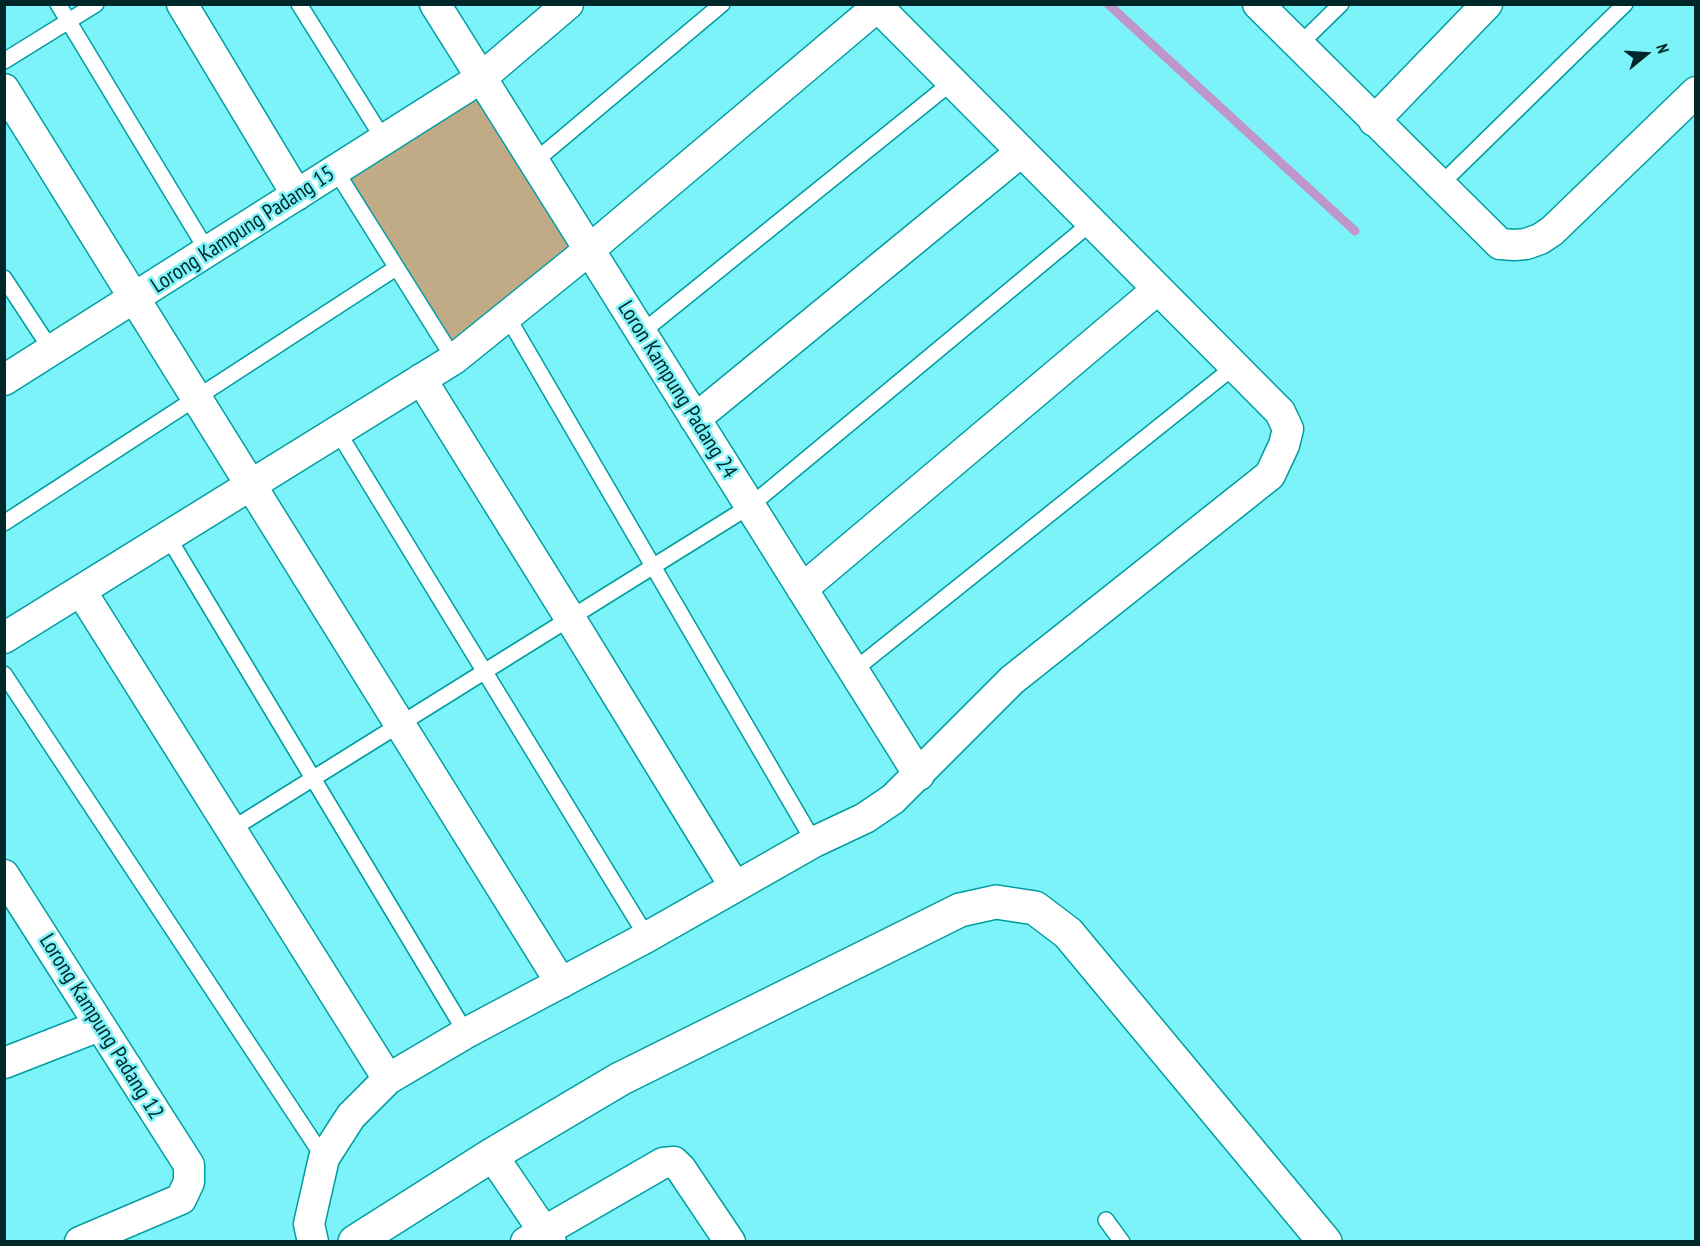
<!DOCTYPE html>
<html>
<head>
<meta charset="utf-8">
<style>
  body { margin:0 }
  #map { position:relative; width:1700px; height:1246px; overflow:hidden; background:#7cf3f8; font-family:"PT Sans Narrow",sans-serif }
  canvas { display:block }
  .frame { position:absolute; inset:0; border:6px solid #00282a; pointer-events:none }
  .north { position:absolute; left:1616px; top:24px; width:60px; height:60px; -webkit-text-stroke:4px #7cf3f8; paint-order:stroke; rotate:72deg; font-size:16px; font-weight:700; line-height:24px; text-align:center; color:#00282a }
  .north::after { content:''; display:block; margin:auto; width:21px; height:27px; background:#00282a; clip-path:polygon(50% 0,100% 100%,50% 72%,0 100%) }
</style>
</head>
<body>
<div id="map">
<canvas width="1700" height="1246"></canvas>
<div class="frame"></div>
<div class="north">N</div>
</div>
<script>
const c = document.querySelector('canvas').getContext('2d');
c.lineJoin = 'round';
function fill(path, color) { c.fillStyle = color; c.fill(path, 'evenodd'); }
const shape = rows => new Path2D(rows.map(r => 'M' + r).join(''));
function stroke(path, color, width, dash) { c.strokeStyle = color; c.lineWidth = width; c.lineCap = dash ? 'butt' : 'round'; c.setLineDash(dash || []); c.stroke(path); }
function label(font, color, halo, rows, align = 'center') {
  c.font = font + ' "PT Sans Narrow",sans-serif'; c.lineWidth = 5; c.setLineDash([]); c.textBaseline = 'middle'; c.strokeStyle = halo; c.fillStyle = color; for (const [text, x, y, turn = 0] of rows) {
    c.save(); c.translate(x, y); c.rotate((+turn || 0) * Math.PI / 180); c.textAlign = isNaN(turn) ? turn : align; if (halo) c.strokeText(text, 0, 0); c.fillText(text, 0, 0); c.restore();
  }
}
fill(shape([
  [481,78,589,250,454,359,336,171]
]), '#c1ab87');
stroke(shape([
  [1108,4,1355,231]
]), '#bf96ca', 9);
const service = shape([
  [58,4,208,252],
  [299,4,384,140],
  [1298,46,1341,4],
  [4,61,96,4],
  [534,162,722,4],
  [336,171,454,359],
  [1440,185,1625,4],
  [4,278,52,351],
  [507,316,814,842],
  [641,333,952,82],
  [338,432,647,937],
  [4,523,396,268],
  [168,537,466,1033],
  [853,671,1235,366],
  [4,674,324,1158],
  [232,829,750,506,1092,222],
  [1106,1220,1122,1242]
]);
const minor = shape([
  [182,4,297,195],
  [435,4,919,775],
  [1258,4,1500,244,1514,245,1526,244,1540,239,1552,231,1696,92],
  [4,89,561,983],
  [1374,121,1487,4],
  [421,379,570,618,735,887],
  [4,380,481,78,568,4],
  [695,419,1021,152],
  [802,589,1158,289],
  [81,591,388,1079],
  [4,638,454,359,589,250,877,7],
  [4,875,189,1165,189,1182,181,1199,80,1242],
  [4,1063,99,1026],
  [492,1155,551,1242],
  [313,1242,309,1224,324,1158,351,1116,388,1079,466,1033,647,937,814,842,865,818,893,799,1012,680,1270,475,1284,445,1288,429,1280,412,875,4],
  [526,1242,663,1163,674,1162,681,1169,730,1242]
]);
const tertiary = shape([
  [355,1242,492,1155,620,1079,960,910,996,902,1035,908,1068,933,1325,1242]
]);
stroke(service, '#009da2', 18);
stroke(minor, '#009da2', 33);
stroke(tertiary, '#009da2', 36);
stroke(service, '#fff', 15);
stroke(minor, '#fff', 30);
stroke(tertiary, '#fff', 33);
label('22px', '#00282a', '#7cf3f8', [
  ["Lorong Kampung Padang 15",243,230,-33],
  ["Loron Kampung Padang 24",677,390,58],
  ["Lorong Kampung Padang 12",101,1027,58]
]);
</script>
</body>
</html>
